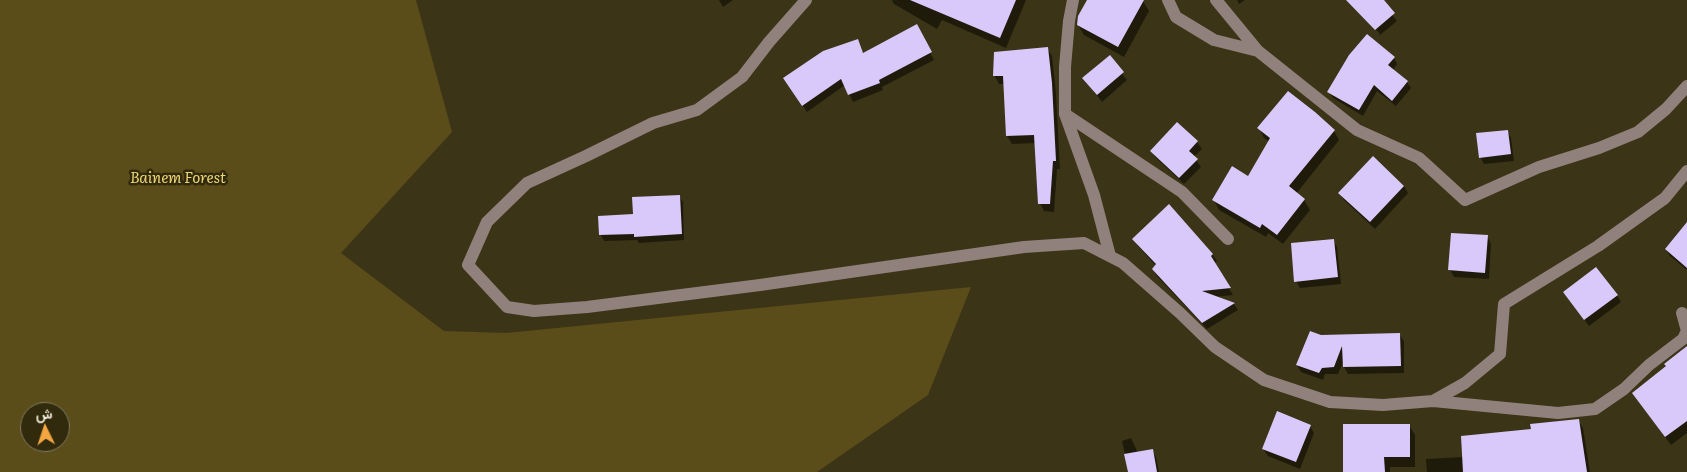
<!DOCTYPE html>
<html>
<head>
<meta charset="utf-8">
<style>
  body { margin:0 }
  #map { position:relative; width:1687px; height:472px; overflow:hidden; background:#3b3416; font-family:Literata,Vazirmatn,serif }
  canvas { display:block }
  .north { position:absolute; left:20px; top:402px; width:50px; height:50px; box-sizing:border-box; background:#312a0c; border:1px solid #7f7960; border-radius:50%; rotate:356deg; font-size:14px; font-weight:700; line-height:20px; text-align:center; color:#f4f0de }
  .north::after { content:''; display:block; margin:auto; width:18px; height:22px; background:#f2a541; clip-path:polygon(50% 0,100% 100%,50% 72%,0 100%) }
</style>
</head>
<body>
<div id="map">
<canvas width="1687" height="472"></canvas>
<div class="north">ش</div>
</div>
<script>
const c = document.querySelector('canvas').getContext('2d');
c.lineJoin = 'round';
function fill(path, color) { c.fillStyle = color; c.fill(path, 'evenodd'); }
const shape = rows => new Path2D(rows.map(r => 'M' + r).join(''));
function stroke(path, color, width, dash) { c.strokeStyle = color; c.lineWidth = width; c.lineCap = dash ? 'butt' : 'round'; c.setLineDash(dash || []); c.stroke(path); }
function label(font, color, halo, rows, align = 'center') {
  c.font = font + ' Literata,serif'; c.lineWidth = 5; c.setLineDash([]); c.textBaseline = 'middle'; c.strokeStyle = halo; c.fillStyle = color; for (const [text, x, y, turn = 0] of rows) {
    c.save(); c.translate(x, y); c.rotate((+turn || 0) * Math.PI / 180); c.textAlign = isNaN(turn) ? turn : align; if (halo) c.strokeText(text, 0, 0); c.fillText(text, 0, 0); c.restore();
  }
}
fill(shape([
  [0,0,416,0,452,132,341,253,444,331,506,333,971,287,928,395,817,472,0,472],
  [30,412,60,412,60,442,30,442]
]), '#5a4d1a');
fill(shape([
  [719,0,733,0,723,7],
  [892,0,1026,0,1006,48,942,20,937,29,894,4],
  [1089,0,1143,1,1149,11,1124,57,1084,35,1078,25],
  [1237,0,1245,0,1239,4],
  [1348,0,1380,0,1397,21,1379,36,1380,34,1352,4,1350,4],
  [916,26,934,60,882,87,883,90,853,102,845,85,807,112,789,85,857,41,863,54],
  [1047,48,1052,56,1056,93,1060,169,1057,169,1054,212,1044,211,1040,203,1036,143,1012,144,1007,136,1005,84,999,84,994,75],
  [1109,57,1127,80,1102,102,1084,78],
  [1394,58,1397,64,1393,70,1407,82,1411,88,1396,106,1377,91,1363,116,1333,98,1329,92],
  [1177,123,1197,142,1202,149,1194,157,1201,167,1184,184,1156,158,1151,151],
  [1259,128,1334,131,1339,140,1296,194,1304,200,1310,210,1283,244,1268,233,1266,237,1219,210,1214,200,1249,178,1270,142,1264,138],
  [1507,131,1511,138,1514,161,1484,164,1480,157],
  [1404,186,1408,193,1375,229,1344,200,1340,193],
  [679,196,683,202,684,240,639,243,637,240,604,241,601,235,634,216],
  [1687,224,1687,270,1670,256,1666,249],
  [1487,236,1491,244,1489,279,1454,277,1450,270],
  [1134,239,1212,254,1217,261,1214,264,1233,295,1215,297,1234,304,1238,310,1207,329,1157,276,1153,269,1156,266,1138,246],
  [1333,240,1337,247,1341,284,1300,288,1296,281],
  [1617,295,1621,302,1589,326,1569,299],
  [1399,334,1404,341,1404,373,1348,374,1344,367,1344,360,1338,374,1325,374,1323,380,1301,372,1297,365,1320,336],
  [1687,347,1687,433,1671,445,1639,402,1667,367],
  [1578,420,1583,428,1590,472,1427,472,1426,459,1463,457,1532,430],
  [1409,425,1415,435,1415,467,1390,467,1390,472,1344,472],
  [1310,426,1314,433,1300,469,1268,456,1263,449],
  [1131,438,1138,453,1152,450,1156,457,1159,472,1129,472,1122,441]
]), '#0007');
fill(shape([
  [910,0,1016,0,1000,38],
  [1087,0,1144,0,1118,47,1077,25,1078,16],
  [1346,0,1384,0,1395,13,1375,30],
  [917,24,932,52,879,80,880,83,848,95,841,79,802,106,783,78,823,51,858,39,863,53],
  [1367,34,1395,57,1388,65,1408,81,1392,101,1374,85,1359,110,1327,92,1349,55],
  [1048,47,1052,83,1056,161,1053,161,1050,204,1038,204,1034,135,1006,136,1003,76,993,76,994,52],
  [1110,55,1124,72,1097,95,1082,78],
  [1288,91,1315,112,1335,130,1289,186,1305,199,1277,235,1262,224,1260,228,1212,200,1232,166,1248,176,1270,138,1257,128],
  [1177,122,1198,141,1189,151,1198,159,1179,178,1150,151],
  [1508,130,1511,154,1479,158,1476,133],
  [1373,156,1404,186,1370,222,1338,193],
  [680,195,682,234,634,237,634,234,599,235,598,216,633,214,632,197],
  [1169,204,1213,254,1211,256,1231,288,1202,291,1235,303,1202,323,1152,269,1156,264,1132,239],
  [1687,222,1687,268,1665,249],
  [1451,233,1488,235,1485,273,1448,270],
  [1334,239,1338,277,1294,282,1291,243],
  [1596,267,1618,295,1584,320,1563,292],
  [1310,331,1321,335,1400,333,1401,366,1343,367,1342,346,1334,367,1322,368,1319,373,1296,365],
  [1687,346,1687,421,1665,437,1632,393,1666,366,1664,364],
  [1277,411,1311,425,1296,462,1262,449],
  [1579,419,1587,472,1463,472,1461,436,1531,429,1530,424],
  [1343,424,1410,424,1410,457,1384,457,1385,472,1343,472],
  [1153,449,1157,472,1128,472,1124,454]
]), '#d9c8fa');
stroke(shape([
  [806,0,769,42,742,77,697,110,653,123,586,156,527,183,487,222,468,265,507,307,534,311,587,307,760,285,1024,247,1084,243,1123,263,1180,313,1215,347,1264,380,1330,402,1383,405,1433,401,1465,383,1500,354,1504,304,1598,246,1665,198,1687,171],
  [1073,0,1069,21,1065,67,1065,114,1094,195,1110,256],
  [1168,0,1176,17,1214,40,1258,51],
  [1216,0,1258,51,1357,130,1419,158,1465,200,1539,167,1599,148,1638,132,1666,109,1687,86],
  [1065,114,1182,192,1228,239],
  [1433,401,1558,413,1595,409,1624,389,1649,365,1683,339,1687,331,1682,313]
]), '#91817c', 12);
label('italic 15px', '#efd778', '#312a0c', [
  ["Bainem Forest",178,179]
]);
</script>
</body>
</html>
